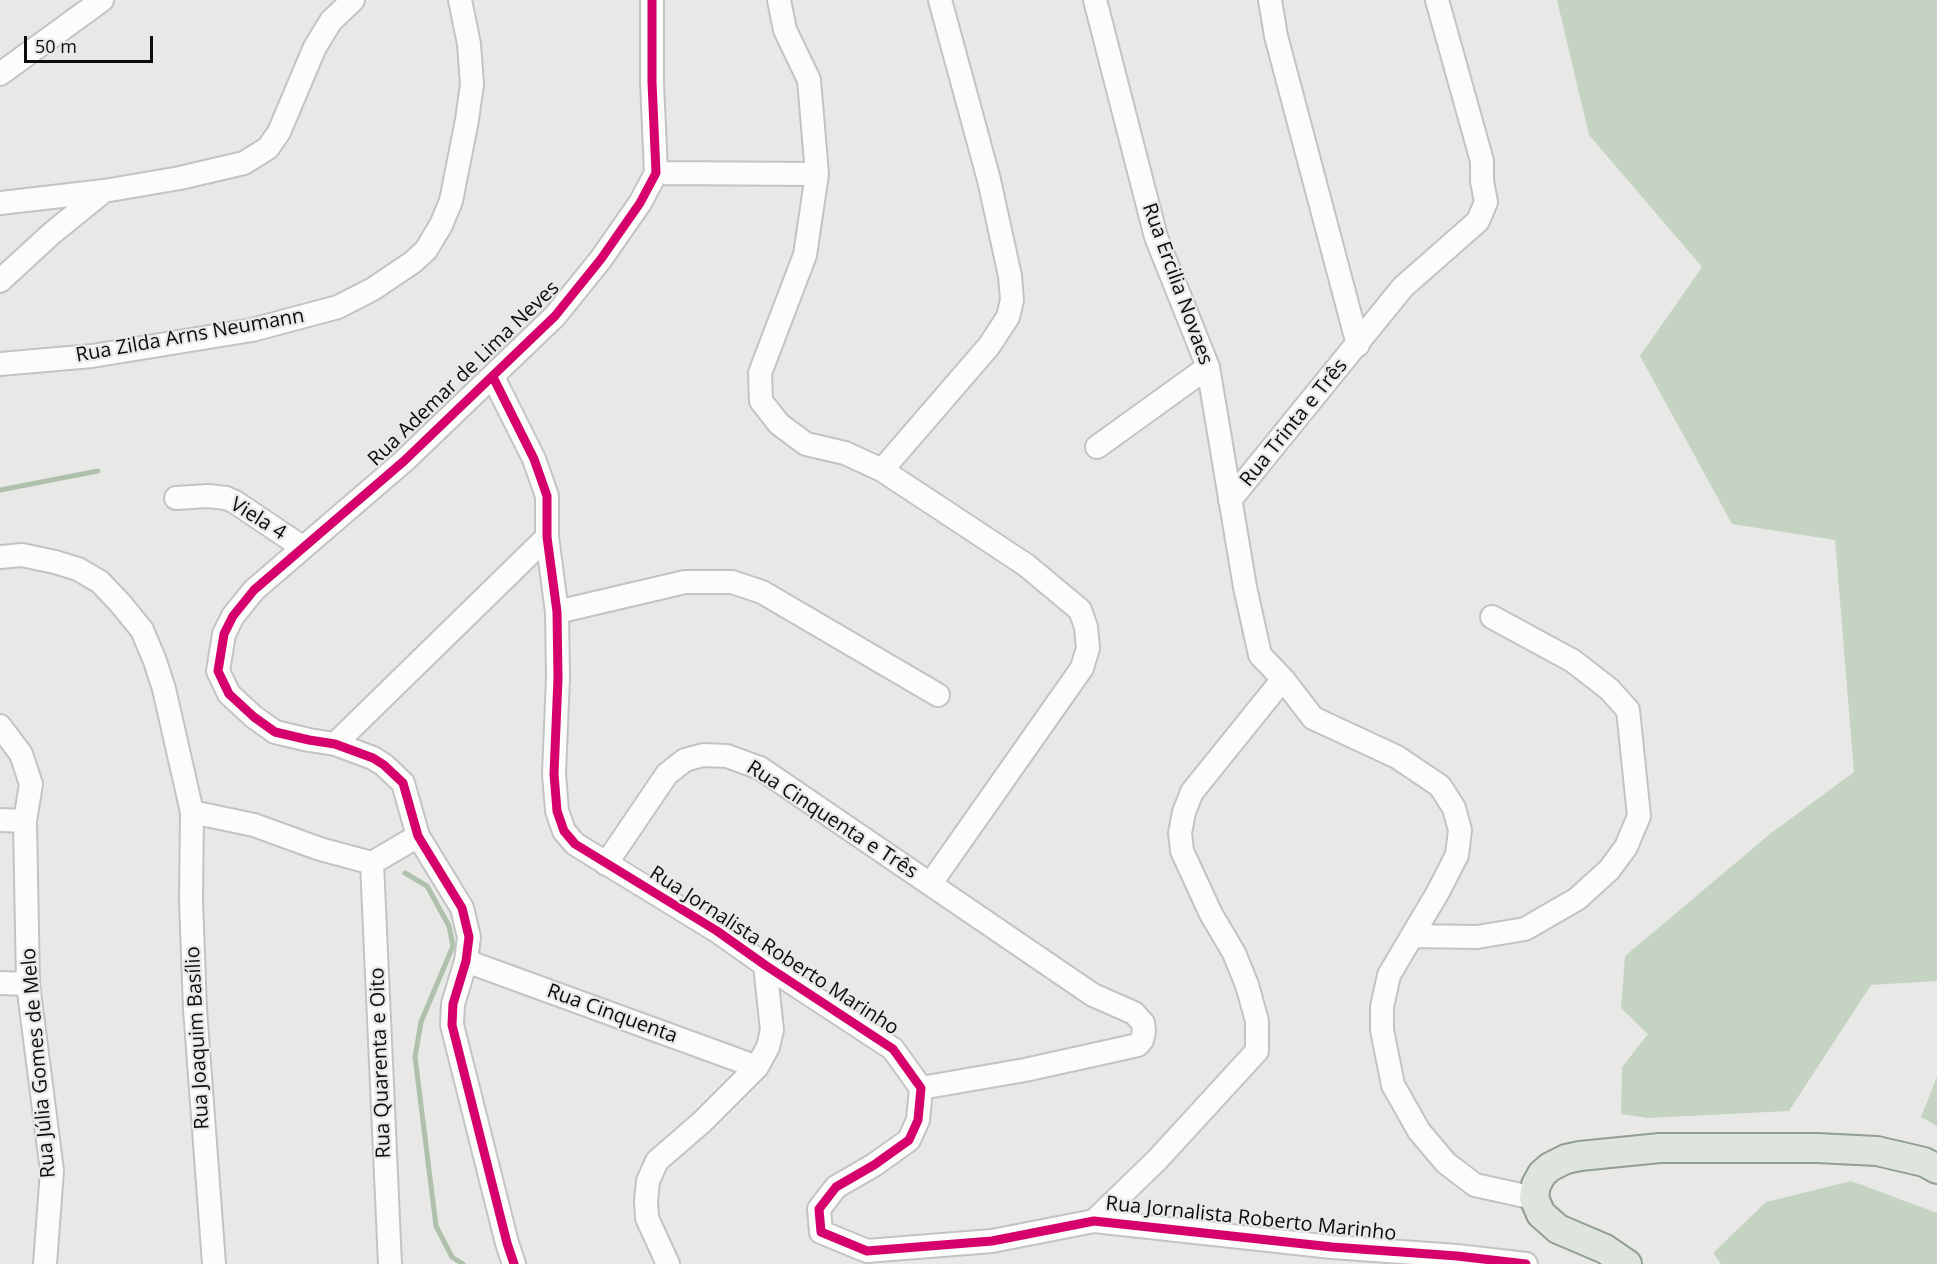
<!DOCTYPE html>
<html>
<head>
<meta charset="utf-8">
<style>
  body { margin:0 }
  #map { position:relative; width:1937px; height:1264px; overflow:hidden; background:#e8e9e7; font-family:"Open Sans",sans-serif }
  canvas { display:block }
  .scale { position:absolute; left:24px; top:36px; width:129px; height:27px; box-sizing:border-box; border:3px solid #0b0c0b; border-top:0; padding-left:8px; font-size:18px; line-height:21px; white-space:nowrap; color:#0b0c0b; -webkit-text-stroke:4px #e7eae6; paint-order:stroke }
</style>
</head>
<body>
<div id="map">
<canvas width="1937" height="1264"></canvas>
<div class="scale">50 m</div>
</div>
<script>
const c = document.querySelector('canvas').getContext('2d');
c.lineJoin = 'round';
function fill(path, color) { c.fillStyle = color; c.fill(path, 'evenodd'); }
const shape = rows => new Path2D(rows.map(r => 'M' + r).join(''));
function stroke(path, color, width, dash) { c.strokeStyle = color; c.lineWidth = width; c.lineCap = dash ? 'butt' : 'round'; c.setLineDash(dash || []); c.stroke(path); }
function label(font, color, halo, rows, align = 'center') {
  c.font = font + ' "Open Sans",sans-serif'; c.lineWidth = 4.5; c.setLineDash([]); c.textBaseline = 'middle'; c.strokeStyle = halo; c.fillStyle = color; for (const [text, x, y, turn = 0] of rows) {
    c.save(); c.translate(x, y); c.rotate((+turn || 0) * Math.PI / 180); c.textAlign = isNaN(turn) ? turn : align; if (halo) c.strokeText(text, 0, 0); c.fillText(text, 0, 0); c.restore();
  }
}
fill(shape([
  [1557,0,1937,0,1937,981,1871,985,1789,1111,1647,1118,1621,1114,1622,1067,1648,1034,1621,1008,1625,956,1770,834,1854,772,1835,540,1732,524,1640,356,1702,267,1589,135],
  [1937,1077,1937,1126,1921,1117],
  [1851,1181,1937,1213,1937,1264,1721,1264,1713,1253,1766,1202]
]), '#c5d3c3');
stroke(shape([
  [0,490,98,471],
  [405,873,427,886,449,926,453,946,421,1022,415,1057,436,1226,452,1257,463,1264]
]), '#afc0ac', 5);
const minor = shape([
  [779,0,785,30,809,80,817,174,805,255,760,373,761,401,779,424,806,444,845,453,882,470,1026,565,1080,610,1086,627,1088,648,1082,668,931,883],
  [1095,0,1156,237,1208,367,1245,587,1260,655,1283,679,1313,718,1397,757,1440,786,1454,808,1460,830,1457,855,1438,892,1389,975,1382,1007,1382,1030,1393,1085,1419,1131,1446,1163,1475,1185,1534,1198],
  [1270,0,1276,36,1358,345],
  [0,74,102,0],
  [656,173,817,174],
  [0,203,104,191,180,178,244,163,268,148,279,132,315,47,331,21,353,0],
  [0,281,51,234,104,191],
  [0,364,92,356,252,330,338,307,373,289,413,262,426,250,441,225,451,201,467,120,472,84,469,44,460,0],
  [493,377,534,459,547,496,547,537,557,612,558,678,554,774,557,811,564,831,575,844,717,931,765,965,893,1049,921,1088,918,1120,909,1140,874,1165,836,1187,819,1209,821,1232,867,1251,992,1241,1094,1221,1332,1247,1457,1256,1526,1264],
  [1097,447,1208,367],
  [882,470,989,346,1008,317,1012,300,1010,276,989,180,940,0],
  [176,498,208,496,226,498,235,502,302,547],
  [1230,500,1403,287,1478,221,1486,202,1482,181,1482,161,1437,0],
  [0,557,22,555,55,562,78,569,100,582,120,603,142,630,155,661,164,689,192,812,254,825,320,849,372,863],
  [557,612,685,582,732,582,762,592,938,695],
  [0,726,21,754,31,784,25,821,28,984,52,1171,45,1264],
  [335,744,547,537],
  [192,812,191,901,195,1009,214,1264],
  [0,820,25,821],
  [372,863,390,1264],
  [372,863,418,836],
  [606,864,667,774,685,760,703,755,727,756,760,768,1093,995,1134,1013,1143,1023,1144,1031,1142,1040,1138,1045,1025,1070,921,1088],
  [1412,936,1477,937,1525,929,1577,899,1609,870,1626,847,1639,816,1628,710,1609,689,1573,661,1492,617],
  [466,961,757,1067],
  [0,983,28,984],
  [1094,1221,1157,1160,1257,1051,1257,1021,1247,985,1234,953,1211,914,1182,851,1180,833,1184,812,1192,792,1283,679],
  [514,1264,507,1243,452,1025,453,1004,466,961,469,937,462,908,418,836,403,783,384,765,373,758,335,744,309,740,275,732,254,717,229,694,218,671,224,634,233,616,254,590,404,461,555,316,601,259,640,203,656,173,652,82,652,0],
  [668,1264,647,1218,646,1201,648,1181,657,1161,702,1122,757,1067,768,1047,772,1030,765,965]
]);
const major = shape([
  [1627,1264,1605,1249,1558,1229,1541,1214,1534,1198,1536,1185,1542,1174,1550,1167,1566,1159,1580,1156,1660,1148,1817,1148,1877,1151,1924,1162,1937,1169]
]);
stroke(minor, '#c3c4c2', 26);
stroke(major, '#929e90', 32);
stroke(minor, '#fcfcfb', 22);
stroke(major, '#dee5dd', 28);
stroke(shape([
  [493,377,534,459,547,496,547,537,557,612,558,678,554,774,557,811,564,831,575,844,717,931,765,965,893,1049,921,1088,918,1120,909,1140,874,1165,836,1187,819,1209,821,1232,867,1251,992,1241,1094,1221,1332,1247,1457,1256,1526,1264],
  [514,1264,507,1243,452,1025,453,1004,466,961,469,937,462,908,418,836,403,783,384,765,373,758,335,744,309,740,275,732,254,717,229,694,218,671,224,634,233,616,254,590,404,461,555,316,601,259,640,203,656,173,652,82,652,0]
]), '#d6006c', 9);
label('20px', '#0b0c0b', '#e7eae6', [
  ["Rua Ercilia Novaes",1177,284,70],
  ["Rua Zilda Arns Neumann",190,336,-10],
  ["Rua Ademar de Lima Neves",464,374,-44],
  ["Rua Trinta e Três",1294,423,-51],
  ["Viela 4",258,519,32],
  ["Rua Cinquenta e Três",832,820,33],
  ["Rua Jornalista Roberto Marinho",774,951,33],
  ["Rua Cinquenta",612,1014,20],
  ["Rua Joaquim Basílio",198,1038,-93],
  ["Rua Júlia Gomes de Melo",39,1063,-95],
  ["Rua Quarenta e Oito",381,1063,-92],
  ["Rua Jornalista Roberto Marinho",1251,1219,6]
]);
</script>
</body>
</html>
